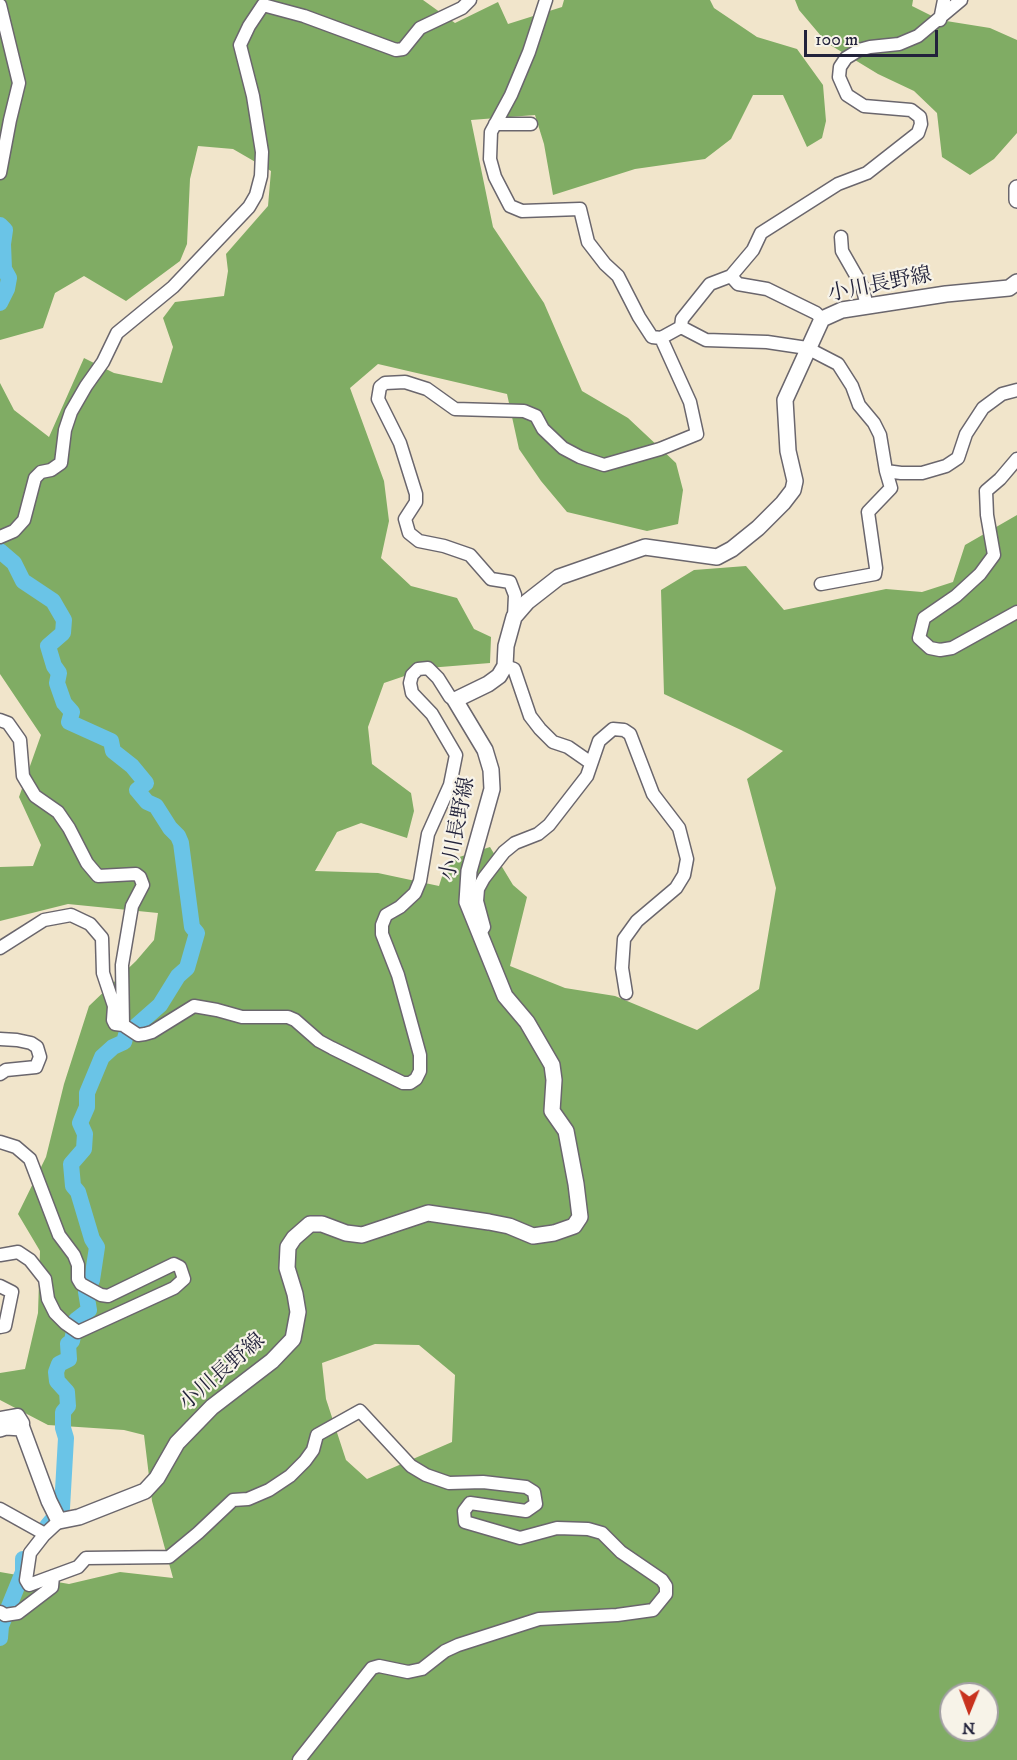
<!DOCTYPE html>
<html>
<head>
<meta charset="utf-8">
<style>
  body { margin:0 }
  #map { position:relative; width:1017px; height:1760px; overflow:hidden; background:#f1e5cb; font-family:"IM FELL DW Pica",serif }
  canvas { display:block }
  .north { position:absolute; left:939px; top:1682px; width:60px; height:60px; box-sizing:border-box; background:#f7f3e8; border:2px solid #a29fa3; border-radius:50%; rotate:181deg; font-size:16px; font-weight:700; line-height:24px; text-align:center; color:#22223b }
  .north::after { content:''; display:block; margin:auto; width:21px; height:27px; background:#c8321e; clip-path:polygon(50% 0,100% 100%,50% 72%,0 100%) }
  .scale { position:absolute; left:804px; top:30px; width:134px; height:27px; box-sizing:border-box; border:3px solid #22223b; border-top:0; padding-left:8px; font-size:18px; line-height:21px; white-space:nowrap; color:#22223b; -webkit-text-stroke:4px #f7f3e8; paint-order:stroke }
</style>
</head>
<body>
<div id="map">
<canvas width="1017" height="1760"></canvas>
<div class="north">N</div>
<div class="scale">100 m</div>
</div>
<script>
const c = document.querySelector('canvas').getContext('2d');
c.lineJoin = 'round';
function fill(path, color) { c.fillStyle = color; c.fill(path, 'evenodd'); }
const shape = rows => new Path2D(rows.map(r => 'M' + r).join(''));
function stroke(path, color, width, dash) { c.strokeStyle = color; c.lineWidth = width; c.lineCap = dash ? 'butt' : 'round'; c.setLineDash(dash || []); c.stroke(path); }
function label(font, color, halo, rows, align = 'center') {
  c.font = font + ' "IM FELL DW Pica","Noto Serif JP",serif'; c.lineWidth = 4.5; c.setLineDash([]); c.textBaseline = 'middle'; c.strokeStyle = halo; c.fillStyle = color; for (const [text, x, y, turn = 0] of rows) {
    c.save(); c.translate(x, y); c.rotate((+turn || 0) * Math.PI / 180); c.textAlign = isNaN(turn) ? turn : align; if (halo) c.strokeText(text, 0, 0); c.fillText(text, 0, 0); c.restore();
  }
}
fill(shape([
  [0,0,423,0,455,23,498,2,508,24,562,7,564,0,710,0,714,8,757,37,797,49,823,85,826,121,822,138,807,147,783,95,753,95,731,139,705,159,635,169,553,195,544,144,535,115,471,120,493,227,544,303,582,391,628,418,676,463,683,490,678,524,647,531,567,512,541,481,519,449,507,394,378,364,350,388,384,481,389,521,381,558,411,586,457,598,474,629,491,637,490,663,428,668,384,683,368,727,372,764,411,793,414,811,407,838,361,823,337,832,315,871,378,873,439,886,447,861,490,847,513,885,527,897,510,966,565,988,615,996,697,1030,759,989,776,888,747,779,783,751,741,730,664,694,661,590,694,570,746,566,784,610,886,589,922,592,953,582,965,545,1017,515,1017,1760,0,1760,0,1572,69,1584,120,1572,173,1578,152,1501,144,1435,124,1430,48,1425,0,1400,0,1373,25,1369,38,1313,40,1251,18,1214,46,1157,64,1084,89,1006,136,961,154,940,158,913,68,904,0,921,0,867,33,866,41,845,19,797,41,735,0,674,0,383,14,410,49,437,84,358,114,373,162,383,173,347,163,318,175,302,224,296,228,271,226,254,268,206,271,171,233,149,198,146,190,179,187,244,180,261,126,301,84,276,55,293,43,328,0,340],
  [375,1344,419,1345,455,1375,452,1442,367,1479,346,1460,326,1399,322,1363],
  [951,1694,987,1694,987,1730,951,1730],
  [795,0,913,0,912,6,940,20,990,28,1017,40,1017,133,994,159,970,175,942,157,937,113,914,91,878,74,827,43,799,10]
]), '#80ac64');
stroke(shape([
  [0,225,5,230,3,244,4,269,9,278,7,289,0,303],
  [0,551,14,563,23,581,53,601,64,620,63,633,48,646,54,666,59,673,57,683,64,703,72,712,69,722,111,741,113,751,132,766,146,783,137,790,147,802,156,806,170,828,178,836,181,843,192,927,197,933,187,968,178,976,160,1005,126,1035,124,1042,113,1047,102,1057,87,1093,87,1107,80,1123,85,1134,84,1149,71,1164,73,1186,78,1192,92,1239,97,1247,92,1280,86,1292,89,1310,76,1320,72,1341,68,1344,69,1359,59,1364,56,1372,57,1381,67,1392,68,1406,63,1412,63,1428,66,1438,62,1508,47,1526],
  [0,1638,1,1626,23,1572,23,1559]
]), '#6ac4e7', 16);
const minor = shape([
  [546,0,529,52,511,95,491,132,490,159,495,177,510,206,522,211,580,209,588,242,605,264,618,276,639,317,652,337,661,338,681,327,706,340,767,342,807,348,838,364,852,386,859,405,874,423,880,435,886,471,901,473,922,473,946,466,958,458,966,434,983,408,1002,394,1017,390],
  [0,5,19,83,10,120,0,173],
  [940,20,944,0],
  [495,124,531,124],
  [841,237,842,251,862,286,867,306],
  [731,276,738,284,767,289,816,313,822,319],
  [681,327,682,319,710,284,731,276,753,250,761,233,838,184,867,173,918,133,921,124,920,117,911,110,864,106,847,95,839,77,840,67,846,58,859,50,870,47,899,44,918,36,961,0],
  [1017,459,1000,479,986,491,987,515,994,555,980,574,956,596,924,618,919,638,930,648,940,650,952,648,1017,612],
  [0,537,14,531,24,520,35,478,41,472,51,470,61,463,65,430,71,412,86,386,103,362,117,333,173,287,249,207,256,195,261,176,262,152,253,96,240,45,249,26,263,5,304,16,396,50,403,49,420,28,462,8,470,0],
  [821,584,875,574,876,568,868,512,891,488,886,471],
  [514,617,515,595,510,582,491,579,470,555,444,546,419,541,409,533,405,519,416,502,416,494,400,443,378,399,380,387,385,383,405,382,427,389,455,409,524,411,536,416,543,429,563,448,580,457,604,465,660,449,697,434,690,402,661,338],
  [505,666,514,669,530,716,540,729,553,742,568,747,591,763],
  [0,720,8,723,20,740,23,776,35,796,58,812,69,828,87,863,98,876,136,874,140,877,143,885,132,906,122,965,123,1025],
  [482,930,484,927,477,901,478,889,484,878,504,852,515,843,538,834,549,825,587,776,599,741,613,729,624,730,630,734,653,794,679,828,687,859,684,875,676,888,637,921,624,939,622,968,626,993],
  [0,948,44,920,71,915,90,924,102,938,103,973,114,1006,113,1020,115,1024,123,1025,138,1035,145,1034,152,1032,194,1006,217,1010,242,1017,288,1017,295,1020,319,1041,332,1048,403,1083,410,1083,416,1079,420,1071,420,1055,398,975,382,934,382,925,386,915,400,907,415,893,420,881,428,834,450,785,456,755,432,714,412,693,410,683,412,675,418,669,428,668,438,678,450,697,455,700],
  [0,1039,17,1040,31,1043,37,1047,40,1057,36,1067,6,1070,0,1074],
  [0,1142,16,1147,30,1159,59,1235,74,1255,78,1265,78,1279,81,1284,101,1295,108,1296,174,1264,180,1267,184,1279,174,1288,78,1332,65,1323,55,1313,48,1299,45,1279,30,1260,18,1252,0,1255],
  [0,1286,12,1292,5,1326,0,1327],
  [0,1418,18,1415,23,1423,22,1428],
  [0,1509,45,1534],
  [59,1521,44,1535,30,1553,26,1580,29,1585,78,1567,86,1558,169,1557,198,1533,233,1500,248,1499,269,1490,290,1476,305,1461,313,1450,317,1435,360,1411,411,1466,426,1475,449,1483,483,1482,526,1487,534,1492,536,1504,526,1511,470,1503,464,1511,465,1522,520,1538,557,1528,588,1529,602,1533,621,1552,662,1580,666,1586,666,1594,653,1610,617,1615,539,1619,458,1645,445,1651,422,1669,408,1672,379,1666,372,1668,299,1760],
  [0,1612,5,1615,18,1613,52,1587,53,1576]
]);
const major = shape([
  [1017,188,1017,200],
  [0,1429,6,1427,22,1428,49,1501,59,1521,79,1517,145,1491,157,1478,177,1443,212,1407,272,1361,293,1339,298,1312,295,1294,287,1268,288,1247,294,1238,310,1224,322,1224,346,1233,362,1235,428,1213,489,1222,509,1226,533,1236,554,1233,574,1226,580,1217,576,1184,566,1131,552,1111,554,1080,552,1065,527,1022,505,996,467,902,469,871,492,789,491,770,485,750,455,700,488,684,499,676,505,666,506,646,514,617,527,602,559,577,645,547,717,557,732,549,758,528,783,503,793,490,795,481,788,451,785,400,822,319,842,310,946,294,1009,288,1017,282]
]);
stroke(minor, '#6a666d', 15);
stroke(major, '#6a666d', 18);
stroke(minor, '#fff', 12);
stroke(major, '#fff', 15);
label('21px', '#22223b', '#f7f3e8', [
  ["小川長野線",880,286,-11],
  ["小川長野線",459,829,-79],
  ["小川長野線",223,1373,-41]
]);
</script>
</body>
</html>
